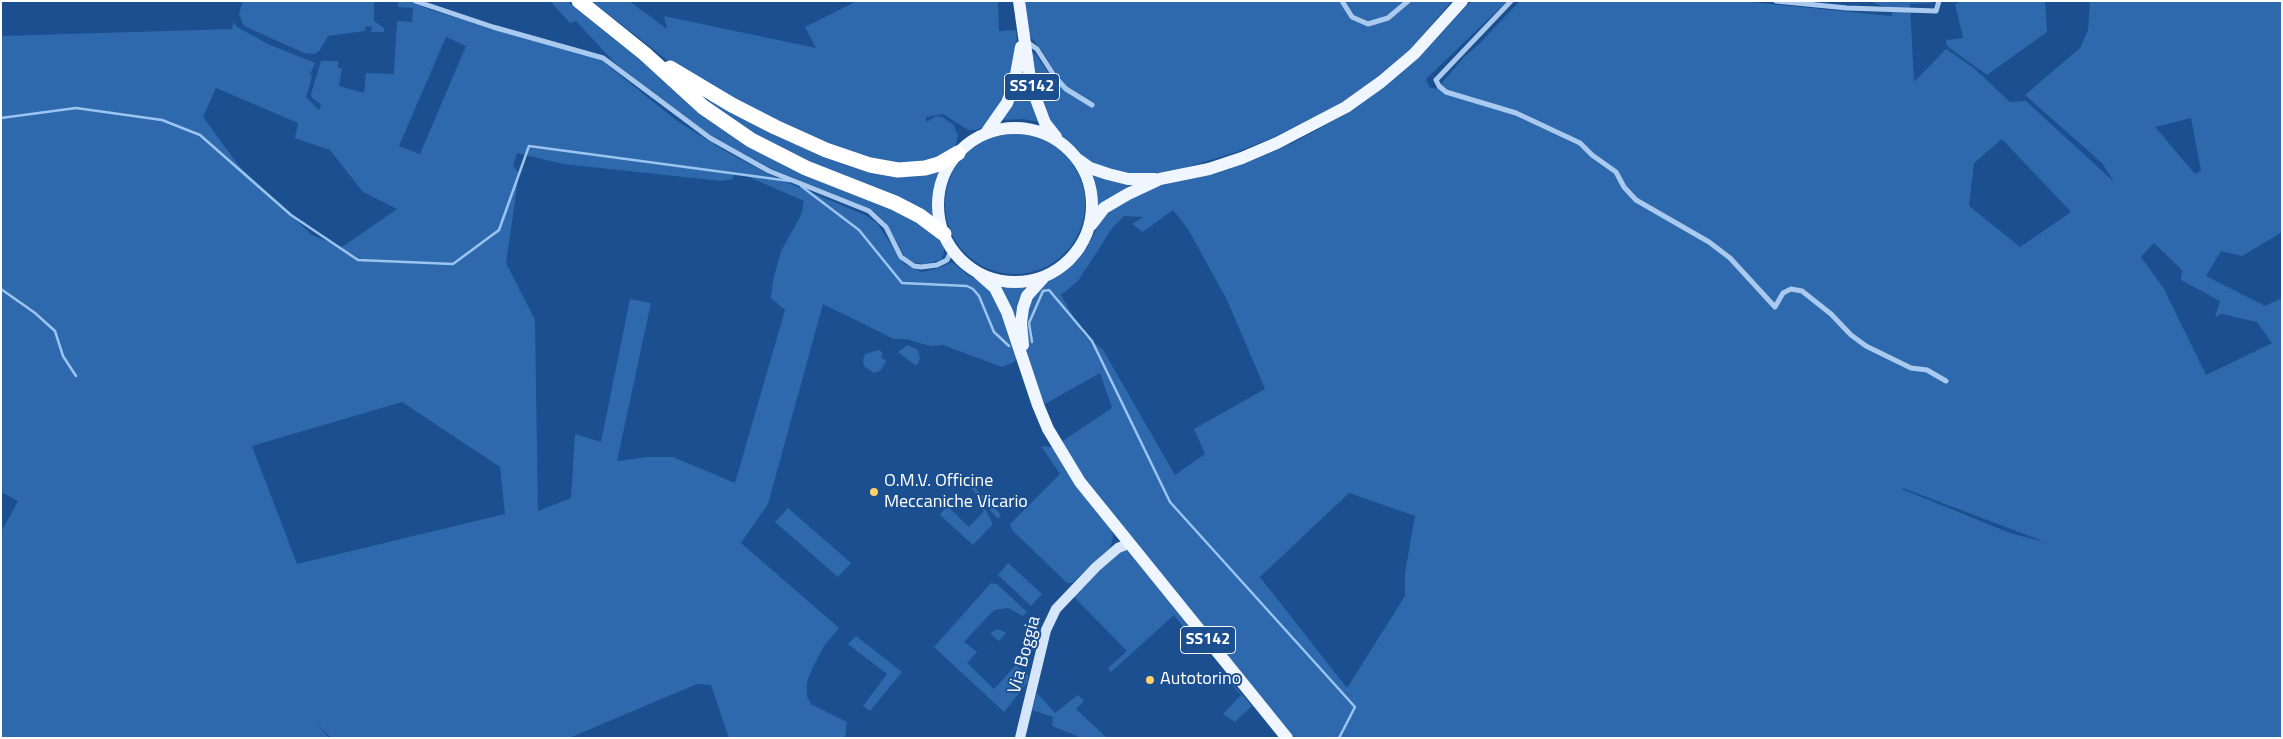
<!DOCTYPE html>
<html>
<head>
<meta charset="utf-8">
<style>
  body { margin:0 }
  #map { position:relative; width:2283px; height:739px; overflow:hidden; background:#1b4f8f; font-family:"Titillium Web",sans-serif }
  canvas { display:block }
  .frame { position:absolute; inset:0; border:2px solid #fff; pointer-events:none }
</style>
</head>
<body>
<div id="map">
<canvas width="2283" height="739"></canvas>
<div class="frame"></div>
</div>
<script>
const c = document.querySelector('canvas').getContext('2d');
c.lineJoin = 'round';
function fill(path, color) { c.fillStyle = color; c.fill(path, 'evenodd'); }
const shape = rows => new Path2D(rows.map(r => 'M' + r).join(''));
function stroke(path, color, width, dash) { c.strokeStyle = color; c.lineWidth = width; c.lineCap = dash ? 'butt' : 'round'; c.setLineDash(dash || []); c.stroke(path); }
function label(font, color, halo, rows, align = 'center') {
  c.font = font + ' "Titillium Web",sans-serif'; c.lineWidth = 4; c.setLineDash([]); c.textBaseline = 'middle'; c.strokeStyle = halo; c.fillStyle = color; for (const [text, x, y, turn = 0] of rows) {
    c.save(); c.translate(x, y); c.rotate((+turn || 0) * Math.PI / 180); c.textAlign = isNaN(turn) ? turn : align; if (halo) c.strokeText(text, 0, 0); c.fillText(text, 0, 0); c.restore();
  }
}
fill(shape([
  [243,1,374,1,374,21,384,28,384,32,371,32,372,27,366,26,365,31,328,36,319,51,314,54,304,53,244,26,239,14],
  [398,1,408,1,431,10,601,60,676,120,723,150,772,176,865,215,877,223,904,264,922,272,939,268,952,262,968,275,984,284,998,301,1017,357,1014,362,1002,367,943,345,930,346,906,339,894,339,823,304,768,504,741,543,839,628,824,646,813,667,807,682,807,697,811,704,847,722,845,738,729,738,711,685,697,684,569,738,331,738,315,722,329,738,1,738,1,532,18,501,1,492,1,36,232,29,234,21,236,26,244,31,270,45,315,63,310,74,312,76,306,97,319,110,321,104,312,98,311,94,321,61,338,61,338,68,342,68,339,86,364,93,366,73,394,74,397,21,412,22,413,8,398,7],
  [446,37,466,46,420,154,399,146],
  [216,88,298,123,295,138,330,150,363,192,397,209,342,247,312,235,239,166,203,117],
  [517,153,563,164,721,181,733,179,733,174,742,174,804,201,801,215,781,251,773,281,771,298,785,310,735,483,673,457,647,457,617,461,651,303,630,299,601,442,575,434,571,498,538,511,535,320,506,263,519,173,513,166],
  [402,402,500,467,505,514,297,564,252,446],
  [550,1,567,1,672,86,700,110,873,199,933,232,944,247,944,253,941,260,923,264,913,262,905,257,887,224,874,211,772,169,710,135,645,88,613,61,576,21,570,23],
  [591,1,629,1,667,29,664,16,816,48,805,27,857,1,998,1,999,31,1016,30,1017,46,1008,92,987,125,976,130,968,130,943,114,926,117,926,122,936,116,942,117,953,124,958,135,955,148,949,155,907,167,833,149,680,70],
  [1025,1,1452,1,1409,51,1377,79,1339,104,1274,137,1237,152,1164,174,1117,173,1086,160,1058,132,1043,111,1029,50,1037,56,1049,74,1057,75,1040,48,1028,34],
  [1471,1,1507,1,1426,79,1429,87,1436,89,1439,86,1465,56,1478,45,1520,1,1740,1,1891,16,1894,9,1873,3,1876,1,1932,1,1932,3,1910,4,1914,82,1946,49,1975,69,2010,102,2026,101,2114,182,2102,163,2025,95,2080,48,2088,30,2090,1,2282,1,2282,232,2242,256,2221,251,2206,276,2265,306,2282,298,2282,738,1295,738,1087,484,1061,442,1112,408,1100,373,1043,405,1029,365,1025,342,1025,321,1034,292,1077,260,1087,247,1103,217,1116,206,1158,186,1218,173,1256,159,1295,142,1351,111,1382,89,1439,36],
  [2191,118,2201,171,2195,174,2155,127],
  [2002,139,2071,212,2020,247,1969,206,1974,163],
  [1173,210,1188,229,1227,300,1265,389,1194,429,1205,454,1175,475,1103,350,1083,334,1061,295,1078,281,1113,227,1124,216,1143,217,1132,224,1143,232],
  [2154,243,2182,270,2181,280,2220,301,2215,317,2222,314,2257,322,2272,343,2206,375,2164,289,2141,257],
  [1902,489,1903,488,2045,542,2010,533],
  [1349,493,1415,516,1405,573,1405,596,1347,688,1260,577],
  [1962,1,2045,1,2047,32,1987,75,1947,46,1946,40,1963,38,1955,4],
  [1021,74,1023,75,1028,96,1039,122,1023,119,1003,120],
  [712,99,843,157,940,168,935,191,934,214,935,223,770,149,707,101],
  '945 204a70 70 0 1 1 140 0a70 70 0 1 1-140 0Z',
  [1092,174,1138,185,1097,209,1096,189],
  [1002,287,1025,288,1021,295,1017,323],
  [908,345,918,350,920,358,918,364,915,365,898,352],
  [879,350,883,353,881,357,886,361,881,370,874,373,864,366,863,360,865,354],
  [1041,446,1053,447,1112,530,1113,538,1110,548,1072,583,1067,583,1012,530,1010,524,1060,474],
  [974,487,1001,515,998,519,972,489],
  [947,506,969,527,984,511,982,509,984,507,993,524,973,545,940,515],
  [788,508,851,563,838,577,775,522],
  [1128,549,1188,626,1185,629,1174,615,1111,672,1108,668,1127,651,1073,596,1117,552],
  [1008,563,1042,594,1031,606,998,575],
  [991,583,997,584,1027,612,1023,616,1008,608,994,610,964,642,977,652,967,663,994,689,1016,665,1028,675,1027,683,1004,712,934,647],
  [998,629,1006,633,999,641,990,633],
  [856,636,902,672,870,711,863,706,887,674,848,644],
  [1219,668,1252,706,1235,722,1223,714,1241,695,1221,672,1219,672],
  [1037,693,1055,713,1078,695,1084,701,1076,709,1107,738,1082,738,1052,726,1053,717,1032,710]
]), '#2e69ad');
stroke(shape([
  [1,118,76,108,162,120,200,135,291,215,358,260,453,264,499,230,529,146,790,181],
  [801,186,859,230,902,283,967,286,973,289,979,296,994,332,1009,346],
  [1,289,35,313,55,331,63,356,76,376],
  [1032,342,1029,323,1043,291,1049,290,1092,341,1170,502,1355,707,1339,738]
]), '#9cc4f0', 2.5);
stroke(shape([
  [415,1,493,27,603,58,710,138,769,171,869,211,886,227,901,257,914,266,921,267,937,265,947,260,952,249],
  [1342,1,1352,17,1368,24,1388,18,1408,1],
  [1511,1,1436,80,1439,86,1446,92,1516,113,1580,143,1592,155,1616,172,1624,187,1636,200,1709,242,1730,258,1775,307,1783,293,1791,289,1802,291,1831,314,1851,335,1866,346,1911,368,1927,370,1946,381],
  [1776,1,1847,8,1936,11,1939,1],
  [1027,42,1037,49,1055,77,1066,89,1092,105]
]), '#a9c9ee', 5);
stroke(shape([
  [1020,738,1046,630,1056,609,1096,567,1118,548,1128,544]
]), '#d6e6fa', 10);
stroke(shape([
  [1019,1,1031,86,1045,123,1056,137],
  '938 205a77 77 0 1 1 154 0a77 77 0 1 1-154 0Z',
  [986,133,1007,103,1014,85,1021,47],
  [1079,160,1090,168,1108,174,1128,179,1155,179],
  [1091,225,1104,208,1128,194,1160,179,1209,169,1242,158,1277,143,1346,107,1381,82,1414,54,1462,1],
  [978,273,995,288,1007,312,1038,405,1048,429,1080,482,1287,738],
  [1023,345,1021,323,1023,308,1027,296,1044,277]
]), '#f0f6ff', 12);
stroke(shape([
  [579,1,645,54,703,107,751,140,806,168,895,203,920,216,944,234],
  [670,68,732,105,775,127,826,150,870,165,898,170,925,168,939,164,958,153]
]), '#fff', 15);
for (const [x, y, r, color] of [
  [874,492,5,"#ffd166"],
  [1150,680,5,"#ffd166"]
]) { const dot = new Path2D(); dot.arc(x, y, r, 0, 2 * Math.PI); c.fillStyle = color; c.fill(dot); stroke(dot, '#1b4f8f', 2); }
for (const [x, y, w] of [
  [1032,87,55],
  [1208,640,55]
]) { const box = new Path2D(); box.roundRect(x - w / 2, y - 13.5, w, 27, 4); c.fillStyle = '#1b4f8f'; c.fill(box); stroke(box, '#fff', 1); }
label('bold 16px', '#fff', null, [
  ["SS142",1032,87],
  ["SS142",1208,640]
]);
label('18px', '#fff', '#1b4f8f', [
  ["O.M.V. Officine",884,482],
  ["Meccaniche Vicario",884,503],
  ["Autotorino",1160,680]
], 'left');
label('18px', '#fff', '#1b4f8f', [
  ["Via Boggia",1025,655,-75]
]);
</script>
</body>
</html>
